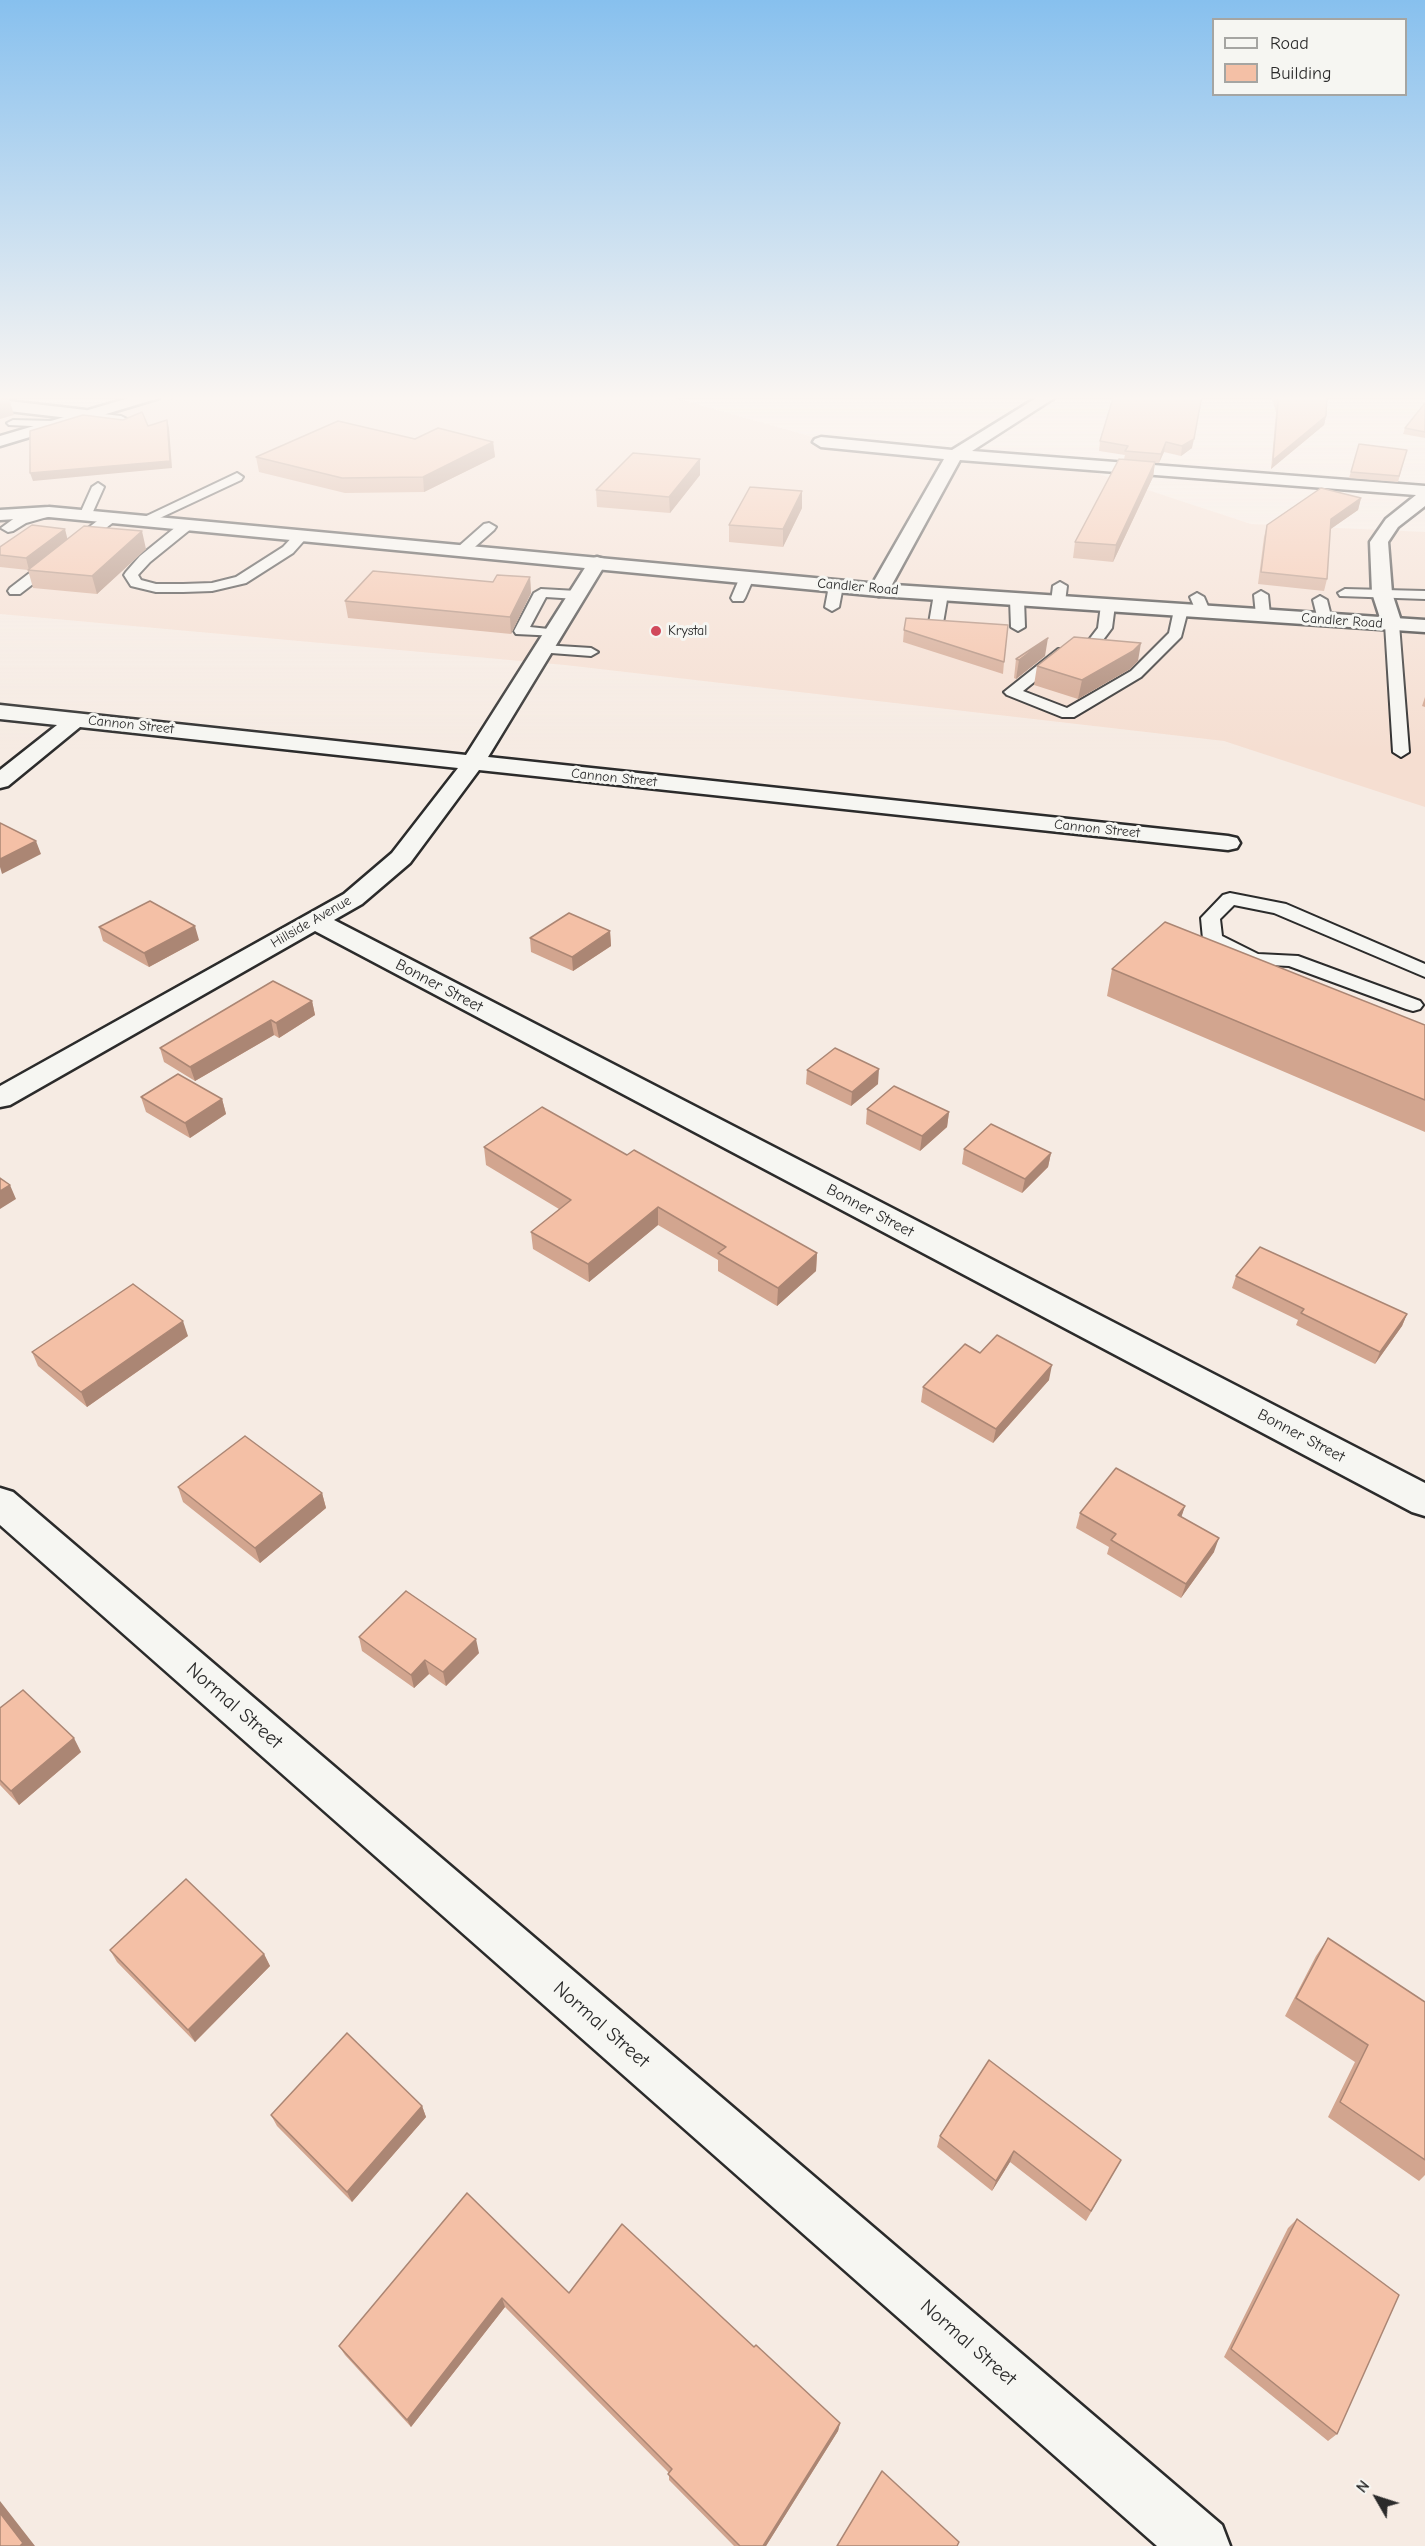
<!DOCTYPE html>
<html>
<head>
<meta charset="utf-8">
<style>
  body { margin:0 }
  #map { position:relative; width:1425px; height:2546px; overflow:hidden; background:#f6ebe3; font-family:"Comic Neue",sans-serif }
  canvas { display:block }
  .legend { position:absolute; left:1212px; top:18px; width:195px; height:78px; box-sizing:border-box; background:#f6f6f2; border:2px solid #a5a5a2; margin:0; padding:8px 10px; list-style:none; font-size:18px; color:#2b2b2b }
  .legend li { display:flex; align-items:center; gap:12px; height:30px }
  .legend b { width:30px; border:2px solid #a5a5a2 }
  .north { position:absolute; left:1347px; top:2468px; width:60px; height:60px; -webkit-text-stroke:4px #f6f6f2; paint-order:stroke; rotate:309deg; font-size:16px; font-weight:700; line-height:24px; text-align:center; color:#2b2b2b }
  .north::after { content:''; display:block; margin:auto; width:21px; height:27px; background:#2b2b2b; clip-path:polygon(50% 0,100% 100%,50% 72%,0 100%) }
</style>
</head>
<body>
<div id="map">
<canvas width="1425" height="2546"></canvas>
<ul class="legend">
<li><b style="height:8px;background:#f6f6f2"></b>Road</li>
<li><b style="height:16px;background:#f4c0a6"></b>Building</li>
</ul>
<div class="north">N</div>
</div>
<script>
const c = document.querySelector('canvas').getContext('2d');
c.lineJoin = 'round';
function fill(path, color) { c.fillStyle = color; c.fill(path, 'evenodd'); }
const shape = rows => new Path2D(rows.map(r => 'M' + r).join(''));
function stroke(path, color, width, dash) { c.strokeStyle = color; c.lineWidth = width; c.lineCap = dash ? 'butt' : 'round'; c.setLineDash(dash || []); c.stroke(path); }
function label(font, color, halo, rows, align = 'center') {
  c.font = font + ' "Comic Neue",sans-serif'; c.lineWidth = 6; c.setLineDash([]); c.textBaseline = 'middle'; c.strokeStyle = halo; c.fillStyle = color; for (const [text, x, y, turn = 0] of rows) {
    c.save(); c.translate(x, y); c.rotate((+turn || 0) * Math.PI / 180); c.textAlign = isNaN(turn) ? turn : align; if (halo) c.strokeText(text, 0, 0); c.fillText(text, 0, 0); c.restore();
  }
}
fill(shape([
  [139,395,664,395,845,446,1087,470,1251,524,1425,532,1425,807,1224,741,565,665,0,614,0,406,69,415]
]), '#f5ded1');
const service = shape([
  [86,412,121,416,127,419,121,422,82,417,82,413,86,412],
  [13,420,54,421,60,424,54,427,9,425,7,423,13,420],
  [237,473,243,477,241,480,147,524,142,525,136,521,237,473],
  [98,483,104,487,91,516,90,519,80,519,79,516,92,487,98,483],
  [49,508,55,512,54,515,26,523,13,531,8,532,1,528,16,517,49,508],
  [110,514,115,515,116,518,115,521,20,594,10,594,8,591,10,588,105,515,110,514],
  [187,521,194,525,192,528,150,562,138,575,141,580,156,584,183,584,212,583,236,577,283,547,297,532,302,531,309,535,293,553,246,583,212,591,183,592,156,592,131,586,124,575,126,572,140,556,182,522,187,521],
  [489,523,496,527,494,530,468,553,458,553,456,550,458,547,484,524,489,523],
  [747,573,754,577,745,598,743,601,733,601,731,598,740,577,747,573],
  [836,582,843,586,839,607,832,611,825,607,829,586,836,582],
  [1060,582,1067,586,1065,602,1058,606,1051,602,1053,586,1060,582],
  [541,589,577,591,584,595,577,599,546,597,530,627,558,630,560,633,558,636,516,634,514,631,534,593,541,589],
  [1345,589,1425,591,1425,599,1340,596,1338,593,1345,589],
  [941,590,948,594,943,623,936,627,929,623,934,594,941,590],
  [1261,591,1268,595,1270,615,1263,619,1256,615,1254,595,1261,591],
  [1197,593,1204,597,1210,611,1208,614,1203,615,1196,611,1190,597,1197,593],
  [1017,595,1024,599,1025,627,1018,631,1011,627,1010,599,1017,595],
  [1320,596,1327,600,1332,620,1330,623,1325,624,1318,620,1313,600,1320,596],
  [1108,601,1115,605,1112,628,1100,644,1090,644,1088,641,1098,628,1101,605,1108,601],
  [1181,606,1188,610,1181,637,1141,677,1074,717,1062,717,1007,695,1004,692,1058,649,1068,649,1070,652,1068,655,1023,691,1067,708,1131,671,1169,633,1174,610,1181,606],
  [1392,620,1399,624,1409,752,1401,757,1393,752,1385,624,1392,620],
  [543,645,591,648,598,652,591,656,538,652,536,649,543,645],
  [1230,893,1286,904,1425,964,1425,977,1274,913,1234,905,1220,919,1222,936,1258,954,1298,956,1420,1001,1423,1005,1420,1009,1413,1011,1406,1009,1289,966,1248,964,1206,943,1203,939,1201,918,1223,895,1230,893]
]);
const minor = shape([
  [1041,395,1059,395,972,451,1425,486,1425,506,1398,527,1388,542,1392,593,1402,624,1399,628,1392,630,1385,628,1382,624,1372,593,1370,542,1386,519,1416,495,960,460,889,590,886,594,879,596,872,594,869,590,944,459,821,447,813,442,815,439,821,437,952,450,1041,395],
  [0,400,86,410,94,415,86,420,0,410,0,400],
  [597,557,604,559,606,563,488,757,1228,836,1237,838,1240,843,1237,848,1228,850,479,770,410,863,362,904,334,920,1425,1483,1425,1516,1412,1512,315,931,10,1105,0,1107,0,1086,344,894,392,853,458,768,80,727,8,786,0,788,0,770,57,725,0,719,0,705,466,755,588,563,590,559,597,557],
  [0,1488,13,1492,1222,2525,1230,2546,1157,2546,0,1525,0,1488]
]);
const secondary = shape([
  [139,395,162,395,159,398,0,446,0,436,139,395],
  [49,507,879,584,1425,620,1425,632,879,596,49,517,0,520,0,510,49,507]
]);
stroke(service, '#2b2b2b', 4);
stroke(minor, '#2b2b2b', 5);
stroke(secondary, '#2b2b2b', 5);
fill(service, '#f6f6f2');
fill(minor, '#f6f6f2');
fill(secondary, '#f6f6f2');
fill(shape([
  [1114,395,1192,448,1181,456,1164,452,1159,463,1155,463,1153,477,1113,562,1073,558,1075,542,1124,459,1125,455,1099,451,1100,441],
  [1271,395,1327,395,1326,416,1324,425,1271,469,1276,412],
  [1425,403,1425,438,1403,434,1405,428],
  [415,439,493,442,495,457,424,492,345,493,259,472,256,457],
  [1359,444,1407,450,1398,482,1349,478],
  [700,475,670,513,597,507,596,490],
  [1361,498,1358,510,1330,529,1327,579,1324,591,1258,584,1264,537,1267,525],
  [802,508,783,547,729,542,729,525],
  [67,539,146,549,97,594,33,588,28,570,0,567,0,547],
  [530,577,531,593,511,634,348,618,345,601],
  [904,630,1004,662,1003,674,903,642],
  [1045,656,1016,679,1014,678,1016,659],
  [1138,661,1130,669,1078,699,1034,685,1037,666],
  [1425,697,1425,707,1422,706],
  [99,927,199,940,149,967,103,941],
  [610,931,611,946,573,971,531,952,530,938],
  [1112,969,1425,1025,1425,1132,1107,996],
  [312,1001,315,1015,279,1038,274,1035,195,1081,164,1062,160,1048],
  [807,1070,878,1084,851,1106,806,1084],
  [141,1097,222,1099,226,1114,190,1138,146,1112],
  [867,1109,949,1112,947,1127,920,1151,866,1124],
  [484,1147,627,1155,817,1253,816,1271,777,1306,718,1271,718,1260,658,1225,589,1282,533,1249,531,1232,559,1209,486,1165],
  [964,1149,1051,1153,1048,1167,1022,1193,962,1164],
  [1236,1276,1407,1314,1402,1326,1375,1364,1296,1325,1298,1320,1232,1288],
  [188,1336,87,1407,38,1366,32,1352],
  [980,1353,1049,1380,993,1443,921,1402,923,1387],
  [178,1487,322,1493,326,1508,260,1563,183,1502],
  [1185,1506,1181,1517,1214,1552,1181,1598,1107,1554,1109,1547,1076,1528,1080,1513],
  [359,1637,479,1653,446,1686,429,1674,414,1688,362,1651],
  [0,1708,81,1752,19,1805,0,1785],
  [1328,1938,1425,2002,1425,2175,1419,2181,1328,2117,1355,2062,1285,2016,1316,1956],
  [110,1950,264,1954,270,1966,195,2042,117,1962],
  [422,2106,426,2117,352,2202,277,2126,271,2115],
  [940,2136,1121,2160,1086,2221,1010,2162,992,2191,937,2147],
  [467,2193,569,2293,754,2347,840,2423,838,2431,766,2546,734,2546,669,2480,669,2473,505,2307,411,2427,345,2355,339,2346],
  [1297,2219,1337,2434,1328,2441,1224,2357,1288,2228]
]), '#d2a58f');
fill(shape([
  [8,395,14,415,0,419,0,397],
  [170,395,181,395,171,400],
  [1326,416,1324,425,1271,469,1273,460],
  [167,420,169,428,172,468,33,481,30,473],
  [1194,439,1192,448,1181,456,1182,446],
  [493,442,495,457,424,492,423,477],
  [1166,442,1164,452,1159,463,1161,454],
  [700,459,700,475,670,513,669,497],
  [1155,462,1153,477,1113,562,1116,545],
  [802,491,802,508,783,547,783,529],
  [1361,498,1358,510,1328,531,1331,519],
  [65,529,68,541,29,570,26,558],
  [142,531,146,549,97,594,92,576],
  [530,577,531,593,511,634,510,617],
  [1048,638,1045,656,1016,679,1019,660],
  [1141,643,1138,661,1130,669,1078,699,1082,680],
  [36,841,41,854,2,874,0,867,0,859],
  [195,926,199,940,149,967,144,953],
  [610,931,611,946,573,971,572,957],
  [312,1001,315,1015,279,1038,276,1023],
  [271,1020,274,1035,195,1081,190,1067],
  [879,1069,878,1084,851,1106,852,1092],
  [222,1099,226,1114,190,1138,185,1123],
  [949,1112,947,1127,920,1151,922,1136],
  [1051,1153,1048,1167,1022,1193,1025,1179],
  [10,1185,16,1199,0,1209,0,1191],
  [658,1207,658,1225,589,1282,588,1264],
  [817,1253,816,1271,777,1306,778,1288],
  [1407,1314,1402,1326,1375,1364,1380,1352],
  [183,1321,188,1336,87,1407,81,1392],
  [1052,1365,1049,1380,993,1443,996,1429],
  [322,1493,326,1508,260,1563,255,1548],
  [1185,1506,1180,1521,1178,1515],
  [1219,1538,1214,1552,1181,1598,1186,1584],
  [476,1639,479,1653,446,1686,443,1672],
  [425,1660,429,1674,414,1688,411,1675],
  [74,1738,81,1752,19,1805,11,1791],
  [264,1954,270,1966,195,2042,188,2030],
  [422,2106,426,2117,352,2202,347,2192],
  [1014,2151,1010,2162,992,2191,996,2181],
  [502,2298,505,2307,411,2427,407,2420],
  [840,2423,838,2431,766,2546,763,2546],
  [0,2501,35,2546,20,2546,0,2513]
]), '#ab8674');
const building = shape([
  [1114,395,1202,395,1194,439,1182,446,1166,442,1161,454,1125,451,1128,446,1100,441,1114,395],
  [1276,395,1327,395,1326,416,1273,460,1278,403,1276,395],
  [1425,403,1425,432,1405,428,1425,403],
  [142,412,148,426,167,420,170,461,30,473,30,431,83,415,123,420,142,412],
  [338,421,415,439,438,428,493,442,423,477,342,478,256,457,338,421],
  [1359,444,1407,450,1399,476,1351,472,1359,444],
  [633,453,700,459,669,497,596,490,633,453],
  [1119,459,1155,462,1116,545,1075,542,1119,459],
  [750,487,802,491,783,529,729,525,750,487],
  [1321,488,1361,498,1331,519,1327,579,1261,572,1267,525,1321,488],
  [32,525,65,529,26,558,0,555,0,547,32,525],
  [84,526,142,531,92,576,28,570,84,526],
  [373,571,493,582,497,575,530,577,510,617,345,601,373,571],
  [906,618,1008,625,1004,662,904,630,906,618],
  [1074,637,1141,643,1133,651,1082,680,1037,666,1074,637],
  [1048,638,1019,660,1016,659,1048,638],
  [0,823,36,841,0,859,0,823],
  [150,901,195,926,144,953,99,927,150,901],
  [569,913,610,931,572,957,530,938,569,913],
  [1165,922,1425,1025,1425,1100,1112,969,1165,922],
  [273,981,312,1001,276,1023,271,1020,190,1067,160,1048,273,981],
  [835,1048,879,1069,852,1092,807,1070,835,1048],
  [178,1074,222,1099,185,1123,141,1097,178,1074],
  [894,1086,949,1112,922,1136,867,1109,894,1086],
  [542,1107,627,1155,634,1150,817,1253,778,1288,718,1253,726,1247,658,1207,588,1264,531,1232,571,1200,484,1147,542,1107],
  [991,1124,1051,1153,1025,1179,964,1149,991,1124],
  [0,1178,10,1185,0,1191,0,1178],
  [1260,1247,1407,1314,1380,1352,1301,1313,1304,1309,1236,1276,1260,1247],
  [133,1284,183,1321,81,1392,32,1352,133,1284],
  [997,1335,1052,1365,996,1429,923,1387,965,1344,980,1353,997,1335],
  [245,1436,322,1493,255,1548,178,1487,245,1436],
  [1116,1468,1185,1506,1178,1515,1219,1538,1186,1584,1111,1540,1116,1534,1080,1513,1116,1468],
  [406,1591,476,1639,443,1672,425,1660,411,1675,359,1637,406,1591],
  [23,1690,74,1738,11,1791,0,1780,0,1708,23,1690],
  [186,1879,264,1954,188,2030,110,1950,186,1879],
  [1328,1938,1425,2002,1425,2160,1340,2102,1368,2045,1296,1998,1328,1938],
  [347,2033,422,2106,347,2192,271,2115,347,2033],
  [989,2060,1121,2160,1091,2211,1014,2151,996,2181,940,2136,989,2060],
  [467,2193,569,2293,622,2224,754,2347,756,2345,840,2423,763,2546,740,2546,668,2474,672,2469,502,2298,407,2420,339,2346,467,2193],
  [1297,2219,1399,2295,1337,2434,1231,2349,1297,2219],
  [882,2471,959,2542,957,2546,837,2546,882,2471],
  [0,2513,23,2543,20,2546,0,2546,0,2513]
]);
fill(building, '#f4c0a6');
stroke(building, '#ab8674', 1.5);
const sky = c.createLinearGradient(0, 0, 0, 751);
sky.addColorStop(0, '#87c0ee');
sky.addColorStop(0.53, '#fbf6f2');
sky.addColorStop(1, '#fbf6f200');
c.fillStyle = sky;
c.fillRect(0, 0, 1425, 751);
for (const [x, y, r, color] of [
  [656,631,6,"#d1495b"]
]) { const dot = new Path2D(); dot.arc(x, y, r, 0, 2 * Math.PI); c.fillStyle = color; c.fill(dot); stroke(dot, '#f6f6f2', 2); }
label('14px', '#2b2b2b', '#f6f6f2', [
  ["Candler Road",858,587,5],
  ["Candler Road",1342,621,4],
  ["Cannon Street",131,725,6],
  ["Cannon Street",614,778,6],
  ["Cannon Street",1097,829,6],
  ["Hillside Avenue",311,922,-30]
]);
label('14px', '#2b2b2b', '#f6f6f2', [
  ["Krystal",668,631]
], 'left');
label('16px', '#2b2b2b', '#f6f6f2', [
  ["Bonner Street",439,986,28],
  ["Bonner Street",870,1211,28],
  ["Bonner Street",1301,1436,28]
]);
label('20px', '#2b2b2b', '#f6f6f2', [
  ["Normal Street",234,1706,41],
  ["Normal Street",601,2025,41],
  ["Normal Street",968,2343,41]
]);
</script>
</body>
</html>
